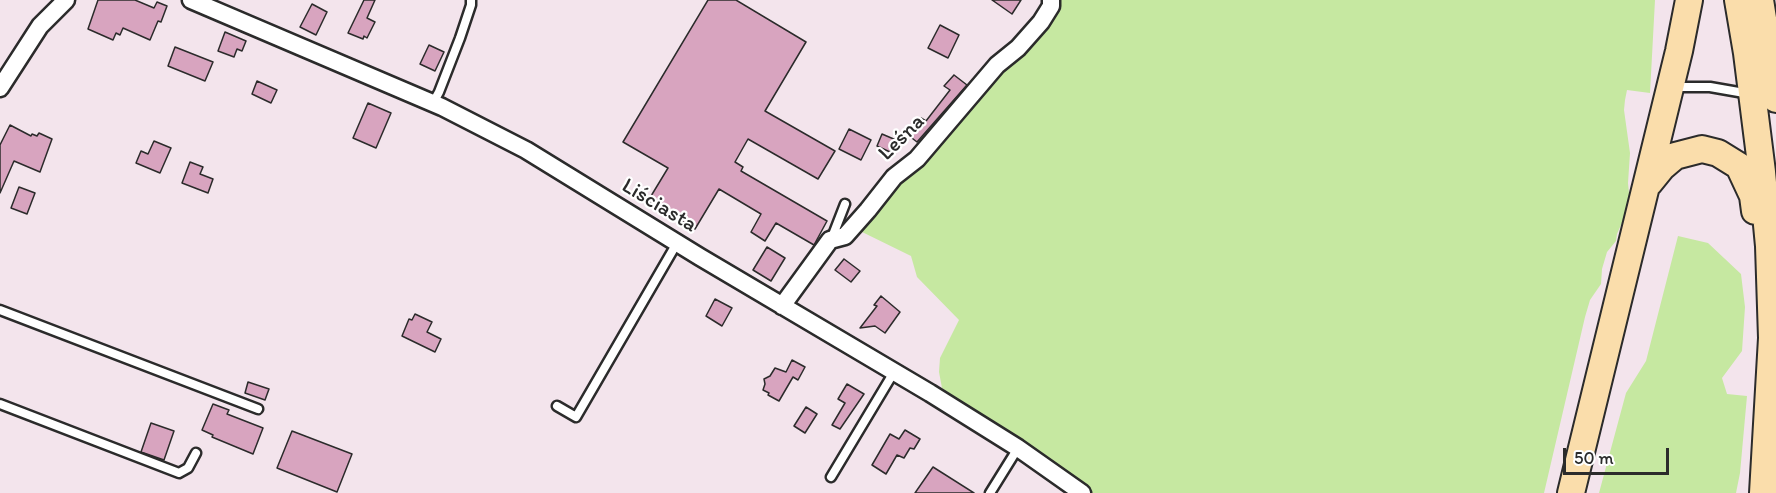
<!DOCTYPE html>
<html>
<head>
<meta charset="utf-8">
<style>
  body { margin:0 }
  #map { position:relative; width:1776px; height:493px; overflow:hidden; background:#f3e4ec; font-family:Itim,sans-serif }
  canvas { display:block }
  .scale { position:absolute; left:1563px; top:448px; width:106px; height:27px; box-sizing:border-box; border:3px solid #2b2b2b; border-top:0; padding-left:8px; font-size:18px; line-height:21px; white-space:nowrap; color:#2b2b2b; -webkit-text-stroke:4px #fff; paint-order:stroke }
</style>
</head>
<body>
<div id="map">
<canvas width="1776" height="493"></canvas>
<div class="scale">50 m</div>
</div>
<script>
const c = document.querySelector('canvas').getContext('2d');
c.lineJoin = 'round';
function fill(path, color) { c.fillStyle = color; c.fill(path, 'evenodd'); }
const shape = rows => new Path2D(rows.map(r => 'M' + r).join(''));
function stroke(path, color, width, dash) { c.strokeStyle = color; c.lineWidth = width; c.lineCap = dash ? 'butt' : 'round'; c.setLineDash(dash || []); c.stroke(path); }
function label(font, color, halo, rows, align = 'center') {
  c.font = font + ' Itim,sans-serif'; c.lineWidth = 4.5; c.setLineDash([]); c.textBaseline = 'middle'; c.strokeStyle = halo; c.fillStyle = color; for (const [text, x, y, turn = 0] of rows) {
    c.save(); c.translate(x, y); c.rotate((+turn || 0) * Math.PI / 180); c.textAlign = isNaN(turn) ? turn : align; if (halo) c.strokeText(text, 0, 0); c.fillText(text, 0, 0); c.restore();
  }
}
fill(shape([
  [1053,0,1655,0,1650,93,1627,90,1625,100,1624,110,1630,153,1628,183,1630,204,1617,234,1616,241,1607,252,1602,269,1601,284,1590,300,1585,317,1544,493,1085,493,942,388,939,372,940,358,959,320,917,277,911,256,858,230],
  [1678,236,1708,243,1741,274,1745,307,1742,351,1722,378,1727,394,1747,396,1740,473,1736,493,1599,493,1626,393,1646,361]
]), '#c6e8a1');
const building = shape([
  [98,0,135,0,154,8,157,2,167,6,161,22,158,21,150,40,123,28,120,35,116,33,113,40,88,29,98,0],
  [364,0,375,0,367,18,375,22,367,38,364,36,363,39,348,33,364,0],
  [708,0,736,0,806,42,765,111,835,151,818,179,748,139,735,162,743,167,741,171,827,221,814,245,776,223,765,241,751,232,761,214,719,189,695,229,648,201,668,168,623,142,708,0],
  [992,0,1021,0,1012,14,992,0],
  [312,4,327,12,316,35,300,27,312,4],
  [940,25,959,35,948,58,928,48,940,25],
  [225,32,246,41,242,51,237,49,234,57,218,51,225,32],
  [429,45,444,52,435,71,420,64,429,45],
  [175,47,213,62,205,81,168,66,175,47],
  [954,75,967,85,917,142,908,135,921,118,926,121,950,90,944,86,954,75],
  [257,81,277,90,271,103,252,94,257,81],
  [368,103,391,113,376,148,353,138,368,103],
  [10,125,31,136,32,134,37,136,39,133,52,139,40,172,14,161,0,193,0,145,10,125],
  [849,129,871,140,861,160,839,149,849,129],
  [882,134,896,140,890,152,877,146,882,134],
  [154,141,171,148,160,173,136,163,141,151,148,154,154,141],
  [190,162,203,167,200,174,213,179,208,193,182,183,190,162],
  [19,187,35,193,27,214,11,208,19,187],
  [767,247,785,258,771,281,753,270,767,247],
  [844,259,860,271,851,282,835,270,844,259],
  [881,296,900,312,885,333,875,326,860,328,877,306,874,305,881,296],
  [715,299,732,308,722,326,706,316,715,299],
  [415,314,432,322,427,332,441,339,435,352,402,336,409,319,412,320,415,314],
  [792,360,805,367,798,380,793,377,779,401,768,395,769,393,763,390,765,384,764,379,770,376,775,368,786,372,792,360],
  [248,382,269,389,265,400,245,393,248,382],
  [847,384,864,394,840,429,832,425,845,403,838,399,847,384],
  [213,404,229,410,227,414,263,428,253,454,212,437,213,435,202,430,213,404],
  [806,407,817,414,805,433,794,426,806,407],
  [151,423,174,431,164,460,141,452,151,423],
  [905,430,920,439,914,449,910,448,904,458,897,455,886,474,872,465,890,434,899,439,905,430],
  [292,431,352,454,337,492,277,468,292,431],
  [933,467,974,493,915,493,933,467]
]);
fill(building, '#d8a4bf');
stroke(building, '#2b2b2b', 1.5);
const service = shape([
  [1673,87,1710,87,1750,94],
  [433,103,439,92,460,38,471,5,471,0],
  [831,240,845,204],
  [0,310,258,409],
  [0,404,179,473,188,468,196,453],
  [557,406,576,417,677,243],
  [831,477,894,372],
  [990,493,1018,448]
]);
const minor = shape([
  [191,0,442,107,526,150,700,257,930,393,1018,448,1082,493],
  [0,88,40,26,66,0],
  [782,306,830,240,845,236,868,210,894,177,917,159,997,65,1018,48,1041,22,1051,6,1051,0]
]);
const primary = shape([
  [1738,0,1747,53,1762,172,1769,246,1772,338,1763,493],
  [1760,0,1776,99],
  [1649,183,1662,167,1675,156,1702,149,1718,153,1739,166,1753,196,1755,211],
  [1571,493,1679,51,1689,0]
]);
stroke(service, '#2b2b2b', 13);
stroke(minor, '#2b2b2b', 21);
stroke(primary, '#2b2b2b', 30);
stroke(service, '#fff', 8);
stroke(minor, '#fff', 16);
stroke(primary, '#faddab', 26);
label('22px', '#2b2b2b', '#fff', [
  ["Leśna",902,138,-45],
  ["Liściasta",659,206,31]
]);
</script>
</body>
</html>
